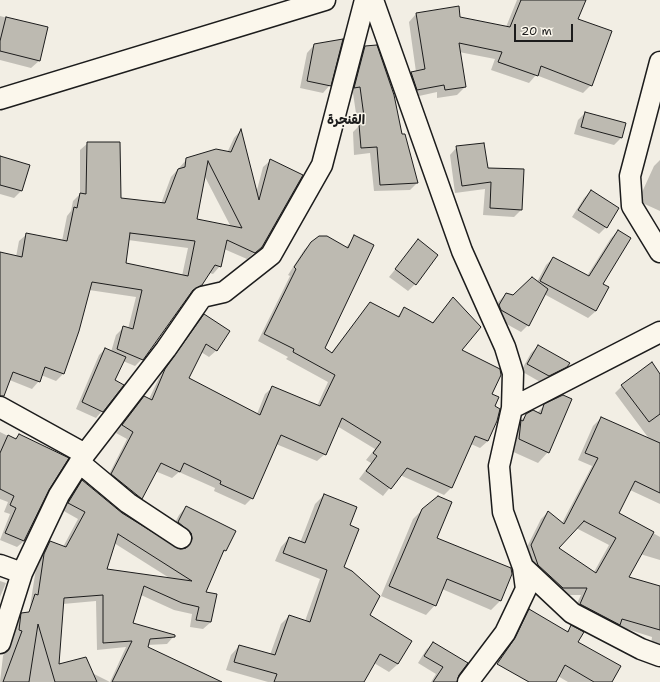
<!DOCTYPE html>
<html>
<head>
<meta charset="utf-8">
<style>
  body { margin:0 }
  #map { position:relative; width:660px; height:682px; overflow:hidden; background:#f2eee4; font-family:"Shantell Sans",sans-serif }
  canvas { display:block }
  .scale { position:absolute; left:514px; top:24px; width:59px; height:18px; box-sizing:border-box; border:2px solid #1c1c1c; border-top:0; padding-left:5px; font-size:12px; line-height:14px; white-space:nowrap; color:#1c1c1c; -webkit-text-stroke:3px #fbf7ec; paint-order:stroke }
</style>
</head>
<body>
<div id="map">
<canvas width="660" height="682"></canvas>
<div class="scale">20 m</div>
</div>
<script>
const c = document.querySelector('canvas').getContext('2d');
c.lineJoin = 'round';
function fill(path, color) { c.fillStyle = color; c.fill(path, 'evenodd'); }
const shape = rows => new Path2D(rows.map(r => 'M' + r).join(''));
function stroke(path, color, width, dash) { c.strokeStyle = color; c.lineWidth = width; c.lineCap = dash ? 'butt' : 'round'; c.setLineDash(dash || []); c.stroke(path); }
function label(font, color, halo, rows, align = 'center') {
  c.font = font + ' "Shantell Sans","Playpen Sans Arabic",sans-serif'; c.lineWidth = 3; c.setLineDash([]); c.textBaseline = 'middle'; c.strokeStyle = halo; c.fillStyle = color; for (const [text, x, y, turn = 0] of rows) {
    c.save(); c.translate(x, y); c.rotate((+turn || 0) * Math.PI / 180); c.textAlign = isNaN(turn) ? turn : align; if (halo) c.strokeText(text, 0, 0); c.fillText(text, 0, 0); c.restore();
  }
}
fill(shape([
  [517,0,585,0,577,19,591,85,583,93,536,75,529,83,491,70,495,59,459,52,465,87,457,95,437,98,437,92,410,98,403,80,411,72,416,72,409,22,416,14,459,17,506,27],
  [0,16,47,28,39,61,31,68,0,60],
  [314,45,330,85,323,93,300,88,307,53],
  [365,47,401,136,417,183,410,190,374,191,370,153,354,155,353,132,358,127,353,93,348,94,358,54],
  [585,113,621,138,614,145,574,134,578,120],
  [240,131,256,194,263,167,271,160,261,247,247,259,224,249,220,266,213,274,209,273,201,285,188,296,142,359,135,366,123,361,102,411,96,418,76,409,99,355,105,349,111,352,116,335,123,328,128,329,136,297,89,290,63,374,56,381,41,375,39,381,32,389,7,379,0,387,0,253,16,257,19,241,27,234,62,241,67,216,71,211,73,201,80,194,80,150,88,143,120,199,161,204,171,177,187,159,227,153,234,138],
  [204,175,231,227,196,219],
  [128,240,188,248,182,276,125,263],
  [457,147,487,169,521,210,514,217,483,215,485,189,455,193,450,155],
  [0,157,29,166,21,191,14,198,0,194],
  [660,160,660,211,638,201,654,166],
  [591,191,606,227,599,234,572,217,584,198],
  [618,231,601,284,596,311,588,318,544,294,528,325,521,332,494,317,492,313,499,301,506,294,513,296,537,282,546,265,553,258,587,276,611,238],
  [355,237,323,349,331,353,370,303,397,317,405,308,432,323,446,306,460,350,491,394,493,406,488,441,480,448,471,444,451,488,444,495,400,475,383,496,359,479,371,463,366,460,375,449,337,426,325,454,317,461,276,444,252,498,245,505,214,491,215,488,179,472,172,478,155,471,141,498,134,505,105,482,127,439,116,433,144,397,149,399,159,378,197,323,204,316,217,350,209,357,201,352,188,378,257,414,265,394,273,387,317,406,328,382,286,359,288,357,258,341,290,276,288,275,304,250,312,242,346,247],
  [418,241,415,284,408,291,389,277],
  [538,346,566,366,559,374,542,383,521,371,531,353],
  [660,373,660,504,630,490,618,513,660,537,660,560,640,554,627,578,660,587,660,647,651,645,652,637,573,612,581,595,555,595,524,553,541,519,548,512,562,523,592,466,578,460,593,426,601,418,650,440,615,393,622,386],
  [576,528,609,545,594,572,558,548],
  [545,405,548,452,538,463,509,450,516,425,527,414,537,413],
  [0,432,14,439,19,435,48,490,24,541,17,547,0,540,10,514,4,512,8,502,0,499],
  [82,481,121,513,180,550,186,547,184,540,171,530,179,515,186,507,225,551,221,555,205,593,215,595,211,622,203,629,190,627,192,614,174,610,141,595,132,624,174,636,167,644,147,645,147,648,200,682,0,682,3,656,15,621,22,614,29,613,37,562,43,549,50,542,63,547,78,519,62,510,75,488],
  [114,543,171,579,106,570],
  [96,601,97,650,126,647,110,682,92,673,58,665,63,604],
  [324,495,349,526,343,567,369,616,411,641,398,664,389,672,374,663,363,682,268,682,226,670,231,655,239,646,270,655,281,624,289,616,305,621,320,579,275,561,281,547,289,538,300,543,315,504],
  [423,509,436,538,511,574,500,601,491,610,442,589,435,605,426,615,381,596,413,519],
  [0,581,6,583,0,597],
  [529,611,566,632,571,627,577,642,611,682,568,682,556,675,551,680,503,653,520,620],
  [433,643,458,675,456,682,431,682,436,674,418,663,426,650]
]), '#0003');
const building = shape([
  [521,0,586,0,578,19,612,31,592,86,541,66,538,76,498,62,502,52,459,43,466,87,445,90,444,85,417,90,411,72,425,69,416,13,459,6,460,17,510,27,521,0],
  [6,17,48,27,40,61,0,51,0,41,6,17],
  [343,39,331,86,307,81,314,44,343,39],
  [377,45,394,95,402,134,405,134,418,183,380,185,377,147,361,148,359,124,365,124,360,87,354,88,365,46,377,45],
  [585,112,626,123,622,138,581,127,585,112],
  [241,129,259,200,270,159,303,175,262,247,255,253,227,240,221,267,215,265,202,285,193,290,143,360,117,349,123,326,133,329,142,290,92,282,79,331,64,374,45,367,40,382,13,372,4,396,0,396,0,252,22,257,26,233,67,241,74,207,77,208,80,193,86,194,87,142,120,142,121,198,165,203,178,169,185,167,186,158,216,149,231,152,241,129],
  [208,161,242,228,197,219,208,161],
  [130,233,195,241,188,276,126,263,130,233],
  [484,143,488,168,524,169,522,210,490,208,491,182,462,186,456,146,484,143],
  [0,156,30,165,22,191,0,185,0,156],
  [591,190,619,208,607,228,578,210,591,190],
  [618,230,631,238,603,284,609,287,596,311,540,281,553,257,589,276,618,230],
  [354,235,374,245,325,348,332,353,370,302,399,317,404,307,433,323,453,297,481,327,462,350,500,369,501,375,492,394,499,397,495,406,500,409,497,421,488,441,475,436,452,488,407,468,391,489,366,471,377,456,373,453,381,442,342,418,326,455,281,435,253,499,220,484,221,481,184,463,180,472,161,463,142,499,111,474,133,432,122,425,144,396,152,400,165,369,204,314,230,331,217,351,206,344,189,378,260,415,272,386,320,406,335,375,293,352,294,349,264,334,296,269,294,267,311,242,319,236,327,236,348,248,354,235],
  [418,239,438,255,416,285,395,269,418,239],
  [532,277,548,289,529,326,501,310,499,305,506,293,513,295,532,277],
  [538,345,570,363,567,367,549,376,527,364,538,345],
  [105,348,126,357,115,380,124,385,103,412,82,402,105,348],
  [652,362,660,374,660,414,649,422,621,385,652,362],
  [563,395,572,399,549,453,519,439,521,420,523,421,526,414,533,410,541,414,544,404,563,395],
  [601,417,660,443,660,493,635,481,619,513,654,532,629,577,660,586,660,630,622,619,620,625,580,604,587,588,563,588,538,565,531,545,548,511,564,524,598,458,585,453,601,417],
  [584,521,616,538,596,573,559,548,584,521],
  [19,434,69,458,49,490,24,541,5,533,16,508,10,505,14,496,0,489,0,453,8,435,16,439,19,434],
  [82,480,122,513,180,549,186,548,192,539,191,533,178,522,186,506,236,531,226,551,224,550,206,592,217,594,211,622,196,620,199,607,182,603,144,586,133,623,175,635,175,637,150,639,148,647,222,682,112,682,132,641,103,643,103,595,64,598,59,664,86,657,97,682,55,682,38,624,29,682,3,682,22,631,19,630,21,613,29,612,35,594,38,595,44,554,50,541,66,547,85,512,68,503,82,480],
  [118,534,192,581,107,569,118,534],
  [324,494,357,507,350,525,359,529,344,567,352,571,380,596,370,615,412,641,398,664,380,654,364,682,274,682,277,674,234,662,239,645,275,655,289,615,310,622,327,570,283,553,289,537,305,543,324,494],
  [438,496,452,502,437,538,511,568,512,574,501,601,447,579,436,606,389,586,422,509,438,496],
  [529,609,568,632,571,625,584,632,578,642,621,666,612,682,594,682,565,665,556,682,529,682,497,664,515,638,529,609],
  [433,642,468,663,459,675,457,682,433,682,443,667,424,656,433,642]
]);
fill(building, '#bdbab1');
stroke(building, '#1c1c1c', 1);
const minor = shape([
  [373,0,462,251,505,347,513,373,512,408,660,332],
  [660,62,630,176,632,206,660,252],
  [0,99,325,0],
  [0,407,85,454,166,349,202,297,224,292,271,255,322,165,365,0],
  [80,463,128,503,181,538],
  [0,565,22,573],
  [523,567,572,613,641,649,660,656],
  [0,643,22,573,59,495,85,454],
  [468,682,505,633,526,589,523,567,503,512,499,466,512,408]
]);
stroke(minor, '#1c1c1c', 23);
stroke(minor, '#fbf7ec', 20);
label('bold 13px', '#1c1c1c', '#fbf7ec', [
  ["القنجرة",346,121]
]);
</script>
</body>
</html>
